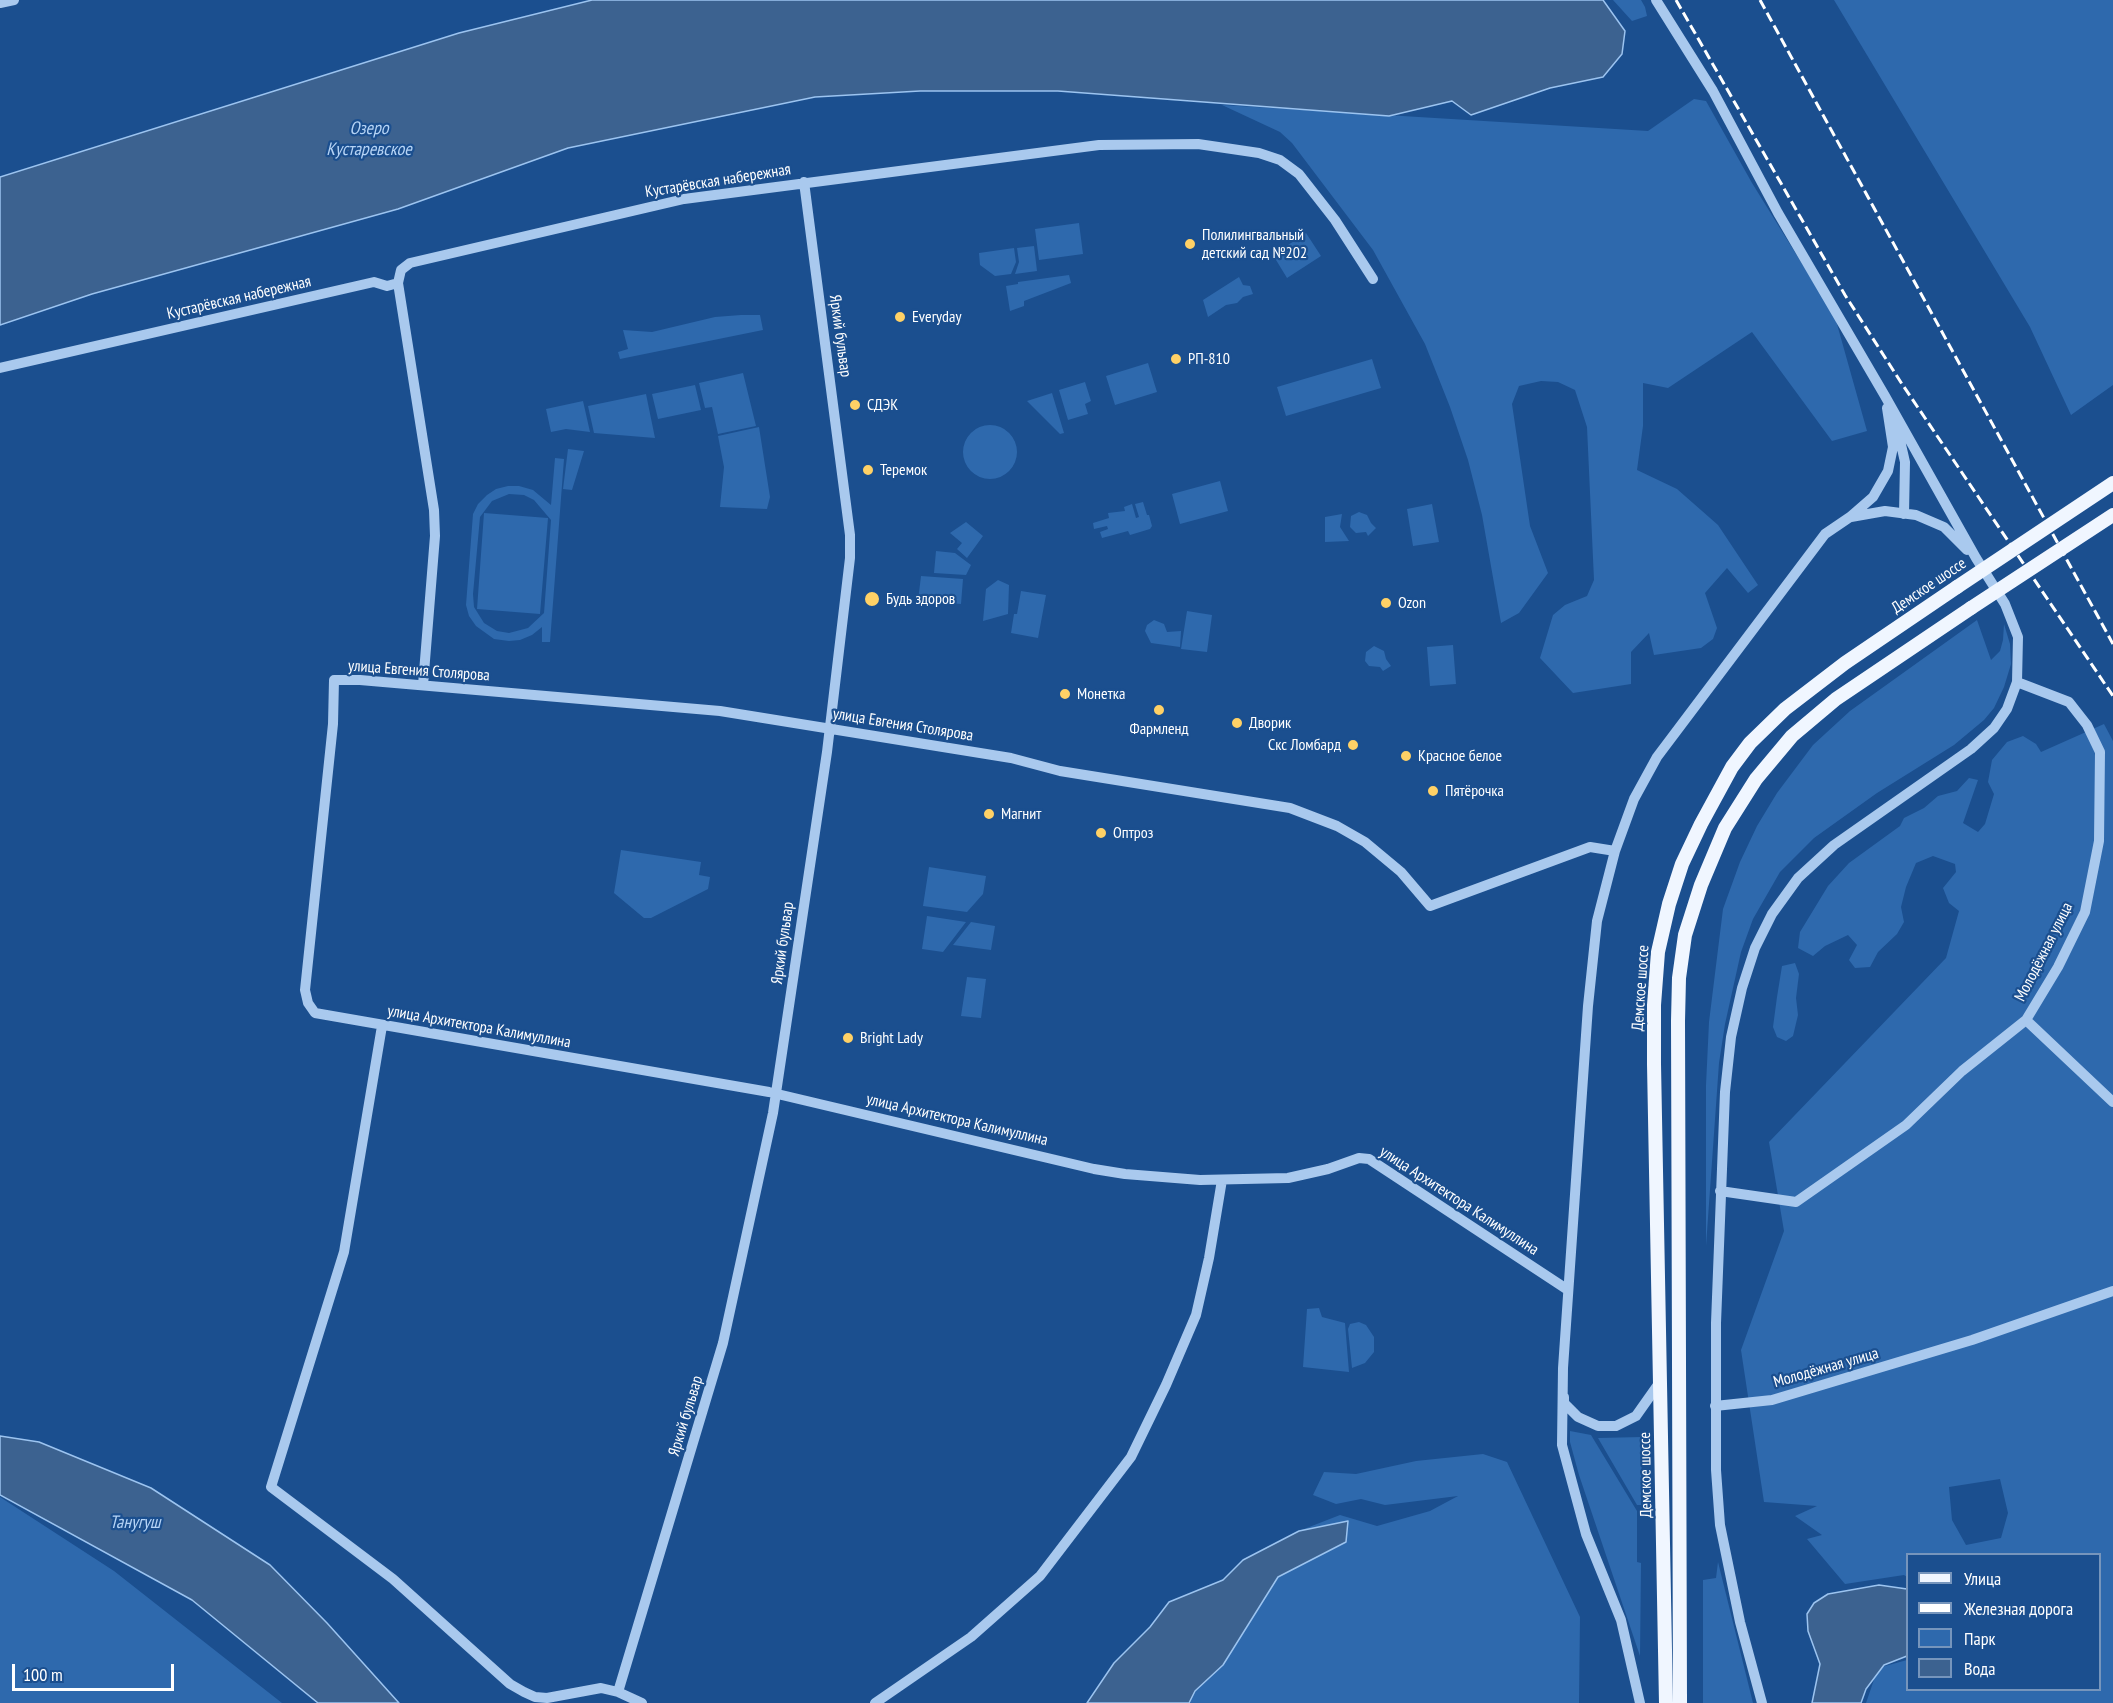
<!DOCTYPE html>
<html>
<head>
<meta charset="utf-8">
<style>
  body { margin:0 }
  #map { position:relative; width:2113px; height:1703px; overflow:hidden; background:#1b4f8f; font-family:"PT Sans Narrow",sans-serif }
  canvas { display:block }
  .legend { position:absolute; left:1906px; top:1553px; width:195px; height:138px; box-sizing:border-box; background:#1b4f8f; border:2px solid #7695bc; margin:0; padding:8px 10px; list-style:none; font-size:18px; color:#fff }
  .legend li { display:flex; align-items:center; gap:12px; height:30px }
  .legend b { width:30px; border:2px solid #7695bc }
  .scale { position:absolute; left:12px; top:1664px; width:162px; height:27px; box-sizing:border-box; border:3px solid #fff; border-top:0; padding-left:8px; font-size:18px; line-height:21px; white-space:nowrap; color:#fff; -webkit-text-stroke:4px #1b4f8f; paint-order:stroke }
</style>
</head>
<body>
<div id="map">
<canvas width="2113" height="1703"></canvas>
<ul class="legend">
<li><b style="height:8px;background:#f0f6ff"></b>Улица</li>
<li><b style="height:8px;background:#fff"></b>Железная дорога</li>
<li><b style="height:16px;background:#2e69ad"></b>Парк</li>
<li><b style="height:16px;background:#3c6290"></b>Вода</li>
</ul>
<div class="scale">100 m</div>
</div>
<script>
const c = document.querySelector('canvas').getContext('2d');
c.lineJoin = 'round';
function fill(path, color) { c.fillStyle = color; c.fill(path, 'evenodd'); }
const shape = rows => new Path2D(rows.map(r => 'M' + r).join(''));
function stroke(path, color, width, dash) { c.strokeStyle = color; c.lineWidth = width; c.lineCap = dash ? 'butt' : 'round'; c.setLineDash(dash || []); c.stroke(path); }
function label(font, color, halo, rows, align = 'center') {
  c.font = font + ' "PT Sans Narrow",sans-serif'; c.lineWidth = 4.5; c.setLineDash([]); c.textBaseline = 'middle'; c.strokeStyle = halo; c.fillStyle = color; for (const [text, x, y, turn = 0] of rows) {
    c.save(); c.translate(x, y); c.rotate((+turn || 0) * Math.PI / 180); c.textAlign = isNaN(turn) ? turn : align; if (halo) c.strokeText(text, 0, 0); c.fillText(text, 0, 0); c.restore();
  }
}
fill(shape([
  [1613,0,1641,0,1645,7,1647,16,1632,21],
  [1834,0,2113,0,2113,385,2071,415,2030,327],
  [1694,99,1706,101,1752,183,1835,317,1867,431,1832,441,1752,332,1668,388,1643,383,1643,426,1637,470,1677,489,1718,525,1758,585,1748,593,1727,568,1705,593,1717,628,1713,639,1701,648,1654,655,1649,633,1631,652,1631,684,1573,693,1540,658,1553,615,1565,605,1587,596,1594,580,1587,427,1575,390,1558,382,1541,381,1519,386,1512,404,1530,526,1548,573,1519,613,1501,623,1482,515,1468,460,1450,407,1425,344,1373,250,1292,143,1280,132,1222,105,1648,131],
  [1079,223,1083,254,1039,260,1035,229],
  [1306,233,1321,256,1287,278,1273,255],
  [1034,246,1037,271,1015,274,1019,262,1017,248],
  [1014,248,1016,262,1011,274,995,276,980,265,979,253],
  [1069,275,1071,283,1024,301,1024,306,1010,311,1006,286,1018,284,1018,282],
  [1239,277,1243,285,1250,286,1253,294,1243,297,1237,303,1226,305,1208,317,1203,300],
  [741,315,760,315,763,330,620,359,618,352,628,349,623,330,652,332,715,317],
  [1372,359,1381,388,1286,416,1277,387],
  [1148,363,1157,392,1115,405,1106,376],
  [743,373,756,426,718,434,712,407,705,408,699,383],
  [1085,382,1091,401,1085,404,1088,414,1068,420,1059,390],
  [695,385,701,410,658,419,652,394],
  [1052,393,1064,433,1060,434,1027,401],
  [646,394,655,438,594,433,588,406],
  [583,401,590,432,566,429,551,432,546,409],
  '963 452a27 27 0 1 1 54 0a27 27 0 1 1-54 0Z',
  [759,427,770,497,767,509,720,507,724,467,718,436],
  [568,449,584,451,572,490,563,489],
  [555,458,564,459,550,642,542,642,542,627,532,635,520,640,509,641,494,639,476,626,469,616,466,605,473,514,478,504,487,495,496,489,508,486,519,486,533,490,551,505],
  [509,494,524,495,534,500,551,520,544,613,528,628,509,633,497,631,484,623,474,607,473,594,480,517,492,501],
  [1220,481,1228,511,1180,524,1172,494],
  [1143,502,1147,515,1149,515,1152,526,1150,529,1130,535,1128,531,1102,538,1100,532,1108,529,1107,526,1094,529,1093,523,1109,518,1108,513,1125,511,1124,507,1132,504,1136,518,1139,517,1135,504],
  [1432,504,1439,542,1413,546,1407,509],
  [1359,512,1367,515,1371,523,1376,528,1368,536,1366,532,1356,533,1350,527,1351,516],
  [484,513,548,518,540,614,477,609],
  [1342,514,1340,527,1349,541,1325,542,1325,517],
  [966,522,983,536,967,558,957,549,962,543,950,533],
  [936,551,955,553,971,565,966,575,934,573],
  [921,576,963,579,961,604,918,601],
  [998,580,1009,585,1008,614,983,621,986,589],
  [1021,591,1046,595,1038,638,1011,633,1014,614,1017,614],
  [1187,611,1212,615,1207,652,1181,649],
  [1154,620,1164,624,1167,632,1181,631,1180,647,1151,643,1145,631,1147,625],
  [1977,620,1991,660,2000,651,2003,640,2004,624,2010,644,2011,664,2004,687,1994,708,1984,720,1954,745,1877,793,1814,838,1780,872,1753,919,1741,952,1725,1024,1719,1063,1706,1246,1706,1085,1709,1022,1723,909,1740,862,1757,826,1777,793,1813,745,1850,711],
  [1453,645,1456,684,1430,686,1427,647],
  [1374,646,1384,651,1386,659,1391,666,1383,671,1380,667,1369,666,1365,661,1366,652],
  [2104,724,2113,741,2113,1703,1866,1703,1878,1668,1907,1660,1908,1690,2100,1690,2100,1554,1908,1554,1907,1577,1904,1575,1845,1584,1807,1539,1822,1535,1795,1516,1817,1506,1764,1502,1741,1350,1784,1231,1769,1142,1946,958,1959,911,1949,903,1943,888,1956,872,1955,864,1933,856,1916,863,1906,887,1901,907,1904,922,1897,934,1878,952,1870,967,1855,968,1849,960,1857,945,1848,935,1825,946,1813,956,1798,948,1800,932,1828,886,1849,863,1900,826,1904,818,1924,808,1938,796,1957,791,1969,778,1978,780,1963,823,1978,832,1985,824,1994,794,1988,782,1992,760,2007,742,2023,736,2036,744,2041,752],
  [2000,1479,2008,1513,2001,1538,1966,1545,1952,1520,1949,1487],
  [621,850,701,862,699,875,710,877,708,889,651,918,644,918,614,893],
  [929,867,986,876,983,894,967,912,923,906],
  [927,916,966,922,943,952,922,949],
  [971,922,995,926,991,950,953,945],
  [1795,963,1799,974,1796,998,1798,1015,1793,1036,1786,1041,1777,1037,1773,1027,1777,997,1782,966],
  [967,977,986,979,981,1018,961,1016],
  [1319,1308,1322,1317,1345,1323,1349,1372,1303,1367,1307,1309],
  [1359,1322,1366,1325,1374,1337,1374,1352,1365,1363,1352,1368,1348,1329,1350,1324],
  [1570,1431,1591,1435,1637,1511,1637,1562,1641,1563,1640,1656,1579,1475,1570,1442],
  [1642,1437,1641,1505,1637,1505,1598,1438],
  [1483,1454,1507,1462,1580,1617,1579,1703,1137,1703,1299,1531,1340,1515,1377,1526,1430,1511,1458,1496,1385,1505,1361,1499,1336,1504,1313,1495,1324,1472,1356,1474,1416,1461],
  [0,1497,114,1571,282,1703,0,1703],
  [1718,1562,1753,1703,1703,1703,1703,1580,1716,1578]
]), '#2e69ad');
const water = shape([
  [592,0,1603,0,1625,31,1622,54,1603,77,1550,88,1471,115,1452,101,1389,116,1058,91,920,91,815,97,568,148,398,209,92,294,0,325,0,177,459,33,592,0],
  [0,1436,39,1442,151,1488,270,1565,327,1623,399,1703,318,1703,192,1600,0,1495,0,1436],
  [1348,1521,1346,1542,1278,1577,1223,1665,1195,1691,1189,1703,1087,1703,1114,1663,1150,1627,1169,1602,1223,1580,1243,1560,1299,1531,1348,1521],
  [1879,1585,1907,1589,1907,1656,1884,1665,1866,1689,1861,1703,1812,1703,1820,1664,1808,1631,1807,1614,1814,1603,1828,1594,1879,1585]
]);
fill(water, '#3c6290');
stroke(water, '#9cc4f0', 1.5);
stroke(shape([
  [1656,0,1713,91,1778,213,1885,396,1976,558,2005,604,2018,637,2017,682,2007,709,1994,728,1971,749,1834,845,1798,878,1772,914,1755,948,1742,988,1731,1037,1725,1092,1716,1323,1716,1470,1720,1525,1740,1622,1762,1703],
  [0,3,14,0],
  [398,283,434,510,435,536,423,685],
  [0,368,374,282,387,286,398,283,401,270,410,263,684,199,1099,145,1198,144,1259,153,1280,160,1299,174,1335,220,1373,279],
  [1897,427,1905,462,1904,514],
  [1851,517,1885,511,1916,515,1944,527,1967,550],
  [2026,1020,2113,1102],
  [382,1026,344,1252,271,1487,393,1579,510,1684,524,1692,535,1697,547,1698,601,1688,618,1692,642,1703],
  [1720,1191,1796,1202,1906,1125,1962,1071,2026,1020,2058,967,2085,912,2099,841,2100,752,2087,725,2069,702,2017,682],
  [1568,1290,1369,1159,1359,1158,1328,1169,1288,1178,1200,1180,1125,1174,1094,1169,769,1092,315,1013,308,1003,305,990,333,724,334,680,360,680,720,711,1011,758,1060,771,1290,808,1337,826,1365,842,1401,872,1430,906,1590,847,1615,851],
  [1564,1397,1564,1403,1578,1417,1598,1426,1616,1426,1636,1416,1660,1382],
  [1715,1406,1772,1400,1972,1340,2113,1291],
  [618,1692,723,1343,773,1113,827,752,850,558,850,535,804,182],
  [875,1703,971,1637,1040,1576,1131,1457,1166,1385,1196,1315,1209,1258,1222,1180],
  [1640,1703,1621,1620,1586,1534,1562,1445,1563,1368,1588,1006,1597,921,1615,851,1634,799,1657,757,1825,534,1850,517,1873,497,1888,471,1893,447,1887,408]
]), '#a9c9ee', 10);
stroke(shape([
  [1666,1703,1654,1064,1654,1005,1658,952,1669,904,1682,864,1701,824,1732,767,1750,743,1785,709,1845,663,1957,587],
  [1680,1703,1678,1021,1679,978,1685,935,1701,885,1725,828,1756,779,1792,736,1836,699,1971,608]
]), '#f0f6ff', 14);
stroke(shape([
  [1676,0,1845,295,1902,384,2113,696],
  [1760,0,2113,644]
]), '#fff', 3, [10, 4.5]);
stroke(shape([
  [1957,587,2113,483],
  [1971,608,2113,515]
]), '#f0f6ff', 14);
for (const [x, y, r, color] of [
  [1190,244,6,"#ffd166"],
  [900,317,6,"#ffd166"],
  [1176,359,6,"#ffd166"],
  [855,405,6,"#ffd166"],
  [868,470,6,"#ffd166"],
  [872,599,8,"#ffd166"],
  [1386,603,6,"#ffd166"],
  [1065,694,6,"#ffd166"],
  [1159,710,6,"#ffd166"],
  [1237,723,6,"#ffd166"],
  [1353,745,6,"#ffd166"],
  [1406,756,6,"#ffd166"],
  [1433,791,6,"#ffd166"],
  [989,814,6,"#ffd166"],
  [1101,833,6,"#ffd166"],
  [848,1038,6,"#ffd166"]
]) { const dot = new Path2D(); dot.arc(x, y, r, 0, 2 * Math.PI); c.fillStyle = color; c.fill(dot); stroke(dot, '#1b4f8f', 2); }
label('16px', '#fff', '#1b4f8f', [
  ["Кустарёвская набережная",718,181,-9],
  ["Кустарёвская набережная",239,298,-13],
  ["Яркий бульвар",840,336,82],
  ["Демское шоссе",1929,586,-34],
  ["улица Евгения Столярова",419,671,4],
  ["улица Евгения Столярова",903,725,9],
  ["Яркий бульвар",783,943,-82],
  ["Молодёжная улица",2044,952,-63],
  ["Демское шоссе",1641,988,-86],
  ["улица Архитектора Калимуллина",479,1027,10],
  ["улица Архитектора Калимуллина",957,1120,13],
  ["улица Архитектора Калимуллина",1459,1201,33],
  ["Молодёжная улица",1826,1368,-16],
  ["Яркий бульвар",686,1416,-73],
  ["Демское шоссе",1646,1475,-91]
]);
label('16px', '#fff', '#1b4f8f', [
  ["Полилингвальный",1202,235],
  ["детский сад №202",1202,253],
  ["Everyday",912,317],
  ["РП-810",1188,359],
  ["СДЭК",867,405],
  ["Теремок",880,470],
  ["Будь здоров",886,599],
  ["Ozon",1398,603],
  ["Монетка",1077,694],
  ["Дворик",1249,723],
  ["Фармленд",1159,729,"center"],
  ["Скс Ломбард",1341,745,"right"],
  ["Красное белое",1418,756],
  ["Пятёрочка",1445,791],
  ["Магнит",1001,814],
  ["Оптроз",1113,833],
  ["Bright Lady",860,1038]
], 'left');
label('italic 18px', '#b5d3f5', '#1b4f8f', [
  ["Озеро",369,129],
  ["Кустаревское",369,150],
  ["Танугуш",135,1523]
]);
</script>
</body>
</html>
